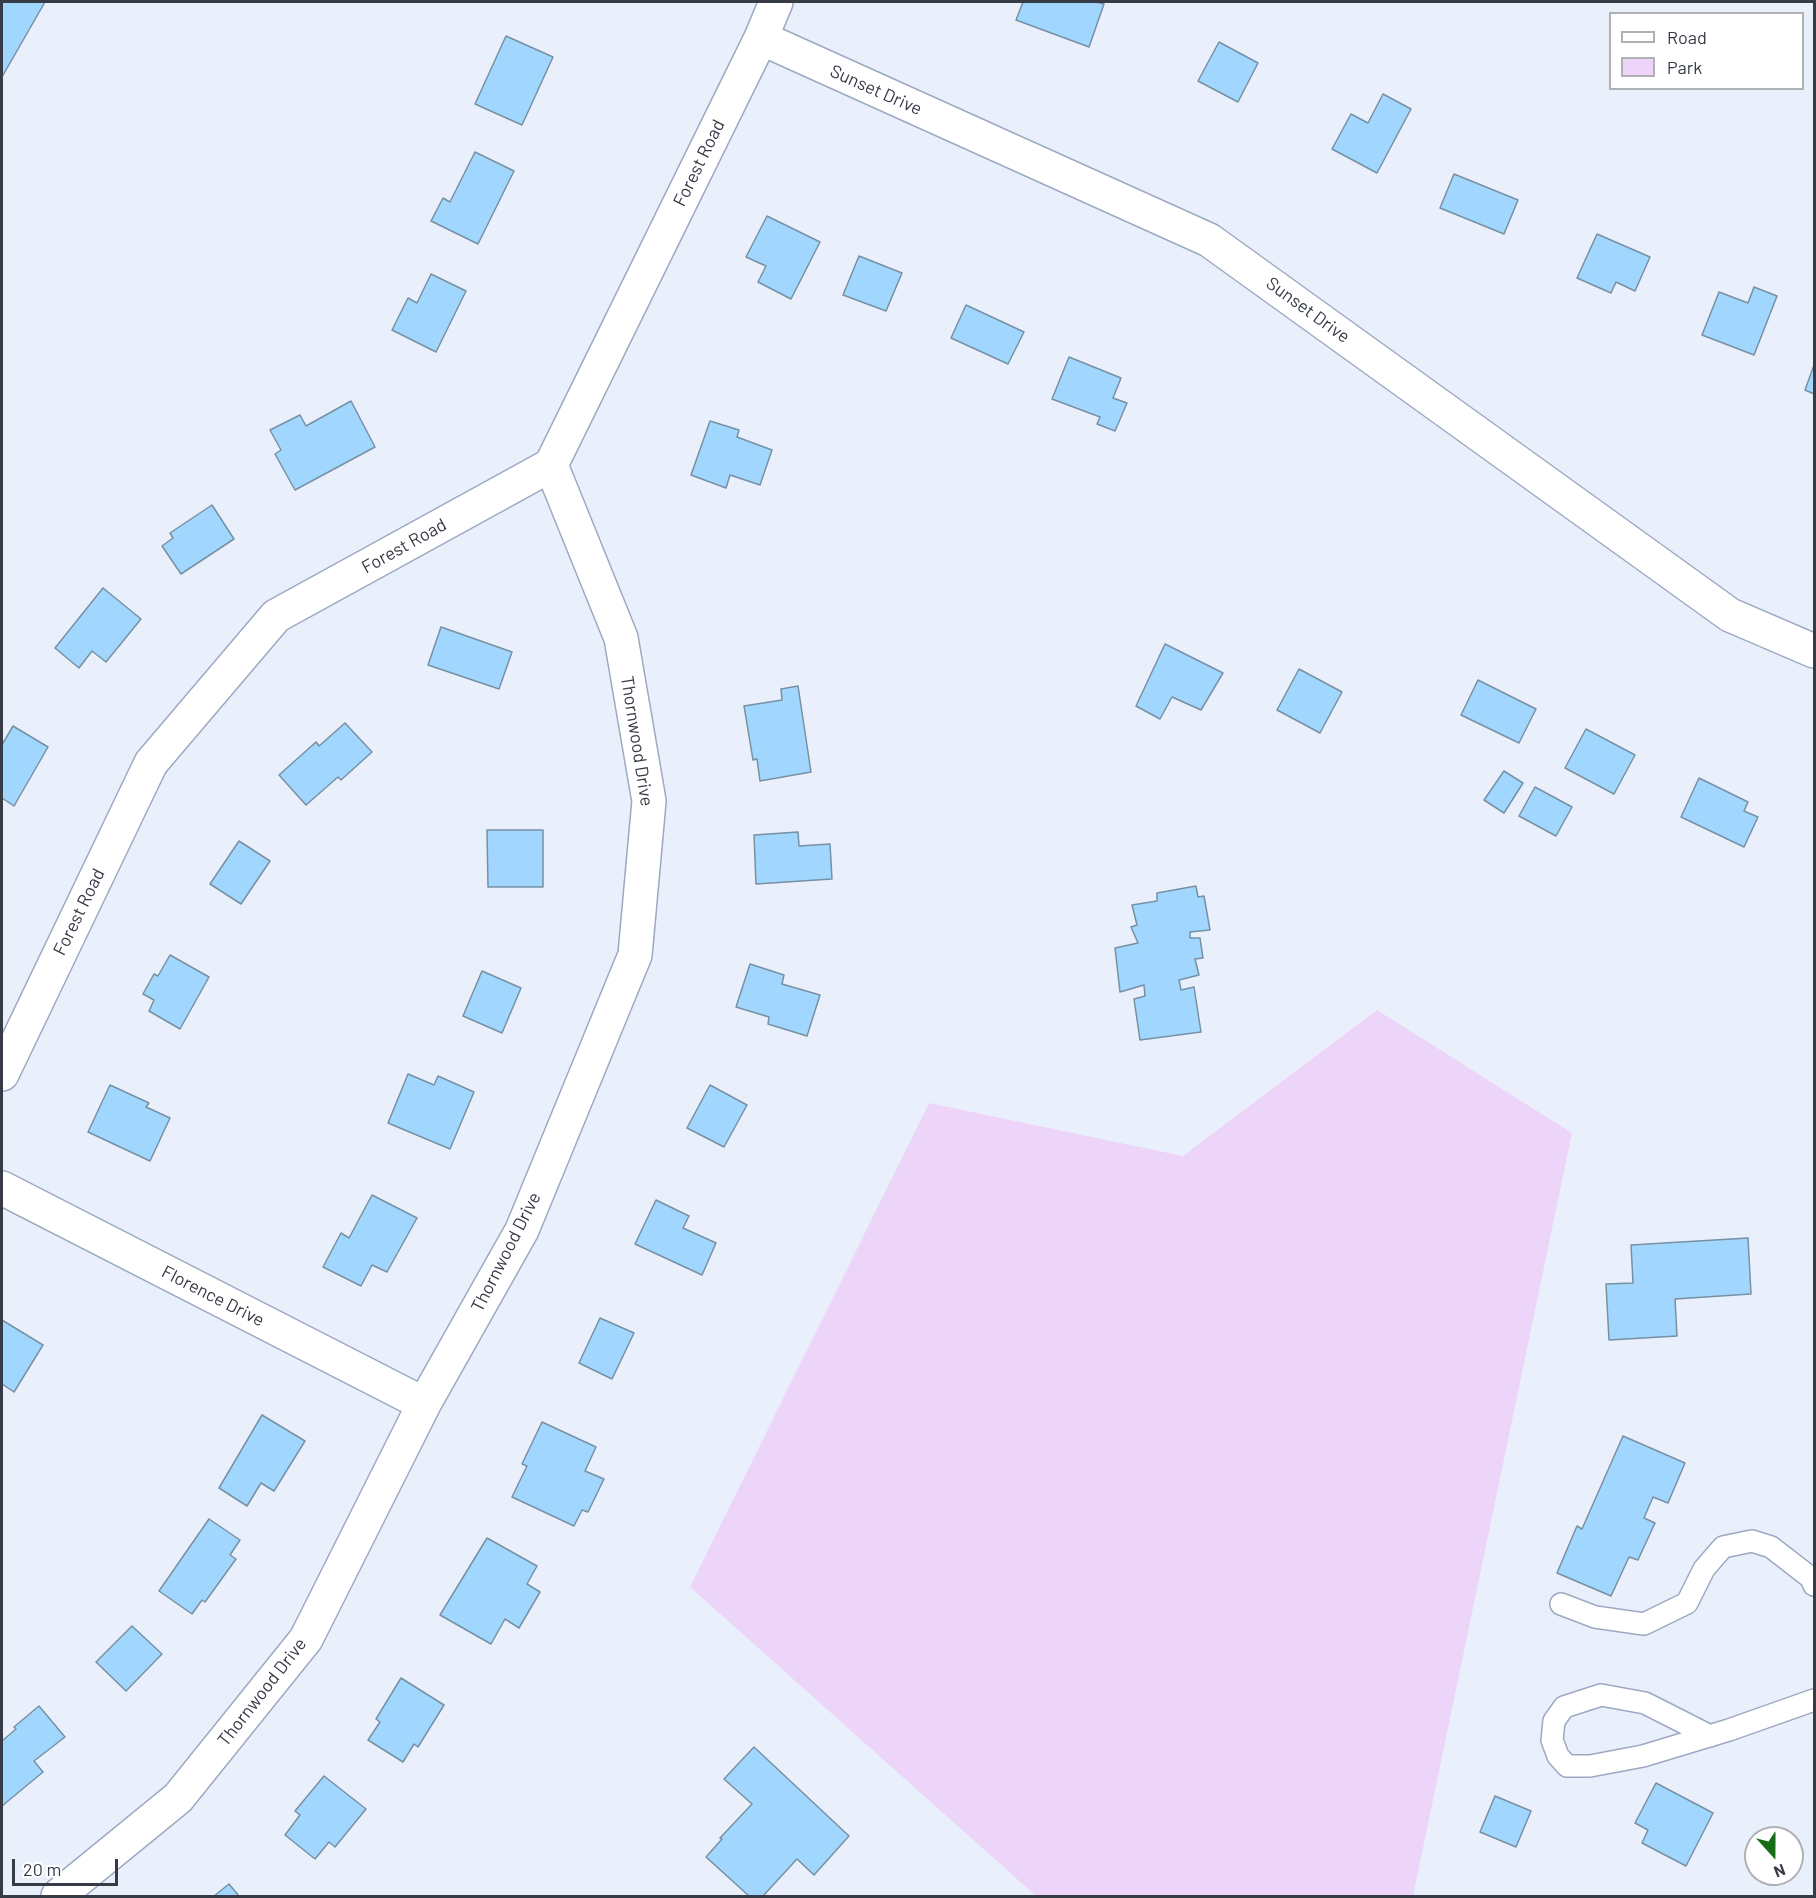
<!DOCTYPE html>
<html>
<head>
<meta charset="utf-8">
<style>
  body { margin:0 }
  #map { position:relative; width:1816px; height:1898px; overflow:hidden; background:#eaf0fb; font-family:Barlow,sans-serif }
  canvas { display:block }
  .frame { position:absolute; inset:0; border:3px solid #363b46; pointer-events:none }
  .legend { position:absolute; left:1609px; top:12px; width:195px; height:78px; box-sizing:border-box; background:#fff; border:2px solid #afb1b5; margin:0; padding:8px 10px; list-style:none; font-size:18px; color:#363b46 }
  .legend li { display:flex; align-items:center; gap:12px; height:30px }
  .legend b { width:30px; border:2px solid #afb1b5 }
  .north { position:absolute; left:1744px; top:1826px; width:60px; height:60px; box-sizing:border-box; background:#fff; border:2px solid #afb1b5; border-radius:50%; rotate:159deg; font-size:16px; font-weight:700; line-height:24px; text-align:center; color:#363b46 }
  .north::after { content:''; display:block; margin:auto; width:21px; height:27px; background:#166d16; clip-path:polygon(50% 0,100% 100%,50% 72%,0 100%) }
  .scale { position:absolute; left:12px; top:1859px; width:106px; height:27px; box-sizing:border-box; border:3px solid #363b46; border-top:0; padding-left:8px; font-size:18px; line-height:21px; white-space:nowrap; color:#363b46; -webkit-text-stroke:4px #fff; paint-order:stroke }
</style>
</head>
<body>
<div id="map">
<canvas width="1816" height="1898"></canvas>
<div class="frame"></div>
<ul class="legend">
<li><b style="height:8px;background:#fff"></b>Road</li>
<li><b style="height:16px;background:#edd5fa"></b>Park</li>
</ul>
<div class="north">N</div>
<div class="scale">20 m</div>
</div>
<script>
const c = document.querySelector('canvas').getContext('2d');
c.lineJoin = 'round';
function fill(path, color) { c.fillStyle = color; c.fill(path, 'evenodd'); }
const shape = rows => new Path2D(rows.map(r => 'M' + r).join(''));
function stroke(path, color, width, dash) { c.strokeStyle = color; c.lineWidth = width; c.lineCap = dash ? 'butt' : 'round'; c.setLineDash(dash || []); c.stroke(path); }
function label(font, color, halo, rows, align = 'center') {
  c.font = font + ' Barlow,sans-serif'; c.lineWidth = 5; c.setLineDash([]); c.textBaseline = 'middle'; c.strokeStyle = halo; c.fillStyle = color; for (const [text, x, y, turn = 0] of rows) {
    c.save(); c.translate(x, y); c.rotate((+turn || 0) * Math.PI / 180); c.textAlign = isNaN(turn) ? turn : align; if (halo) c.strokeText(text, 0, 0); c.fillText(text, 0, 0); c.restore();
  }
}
fill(shape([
  [1377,1010,1572,1133,1413,1896,1036,1896,690,1587,929,1103,1183,1156]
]), '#edd5fa');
const building = shape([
  [2,2,45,2,2,77,2,2],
  [1023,2,1096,2,1104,4,1089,47,1016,20,1023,2],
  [506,36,553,57,522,125,475,104,506,36],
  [1219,42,1258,63,1238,102,1198,81,1219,42],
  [1383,94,1411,109,1377,173,1332,149,1351,114,1368,123,1383,94],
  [475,152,514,171,478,244,431,221,443,198,450,202,475,152],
  [1454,174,1518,200,1504,234,1440,208,1454,174],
  [767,216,820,242,791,299,758,282,766,266,746,257,767,216],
  [1597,234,1650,257,1635,291,1616,282,1611,293,1577,278,1597,234],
  [859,256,902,273,886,311,843,295,859,256],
  [431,274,466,291,436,352,392,330,408,298,417,303,431,274],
  [1754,287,1777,296,1754,355,1702,335,1719,292,1748,303,1754,287],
  [966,305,1024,332,1008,364,951,338,966,305],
  [1069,357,1121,378,1113,398,1127,403,1115,431,1097,424,1100,417,1052,399,1069,357],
  [1814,365,1814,394,1805,390,1814,365],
  [351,401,375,447,295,490,275,454,281,450,270,430,300,415,306,426,351,401],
  [710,421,739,430,737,437,772,450,760,485,730,475,726,488,691,475,710,421],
  [212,505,234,539,181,574,162,546,173,538,170,533,212,505],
  [103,588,141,619,106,662,92,651,79,668,55,648,103,588],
  [441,627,512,652,499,689,428,665,441,627],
  [1165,644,1223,673,1201,710,1172,697,1160,719,1136,706,1165,644],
  [1299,669,1342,692,1320,733,1277,710,1299,669],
  [1478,680,1536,709,1519,743,1461,715,1478,680],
  [798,686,811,772,760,781,757,759,753,760,744,706,782,700,781,689,798,686],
  [345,723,372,752,341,780,338,777,306,805,279,775,316,742,319,746,345,723],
  [13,726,48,747,14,806,2,798,2,745,13,726],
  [1586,729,1635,755,1614,794,1565,768,1586,729],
  [1504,771,1523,783,1504,813,1484,800,1504,771],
  [1699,778,1748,802,1744,811,1758,817,1744,847,1681,817,1699,778],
  [1535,787,1572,807,1556,836,1519,816,1535,787],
  [487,830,543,830,543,887,488,887,487,830],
  [798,832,799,846,830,844,832,879,756,884,754,835,798,832],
  [239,841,270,861,241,904,210,884,239,841],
  [1196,886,1198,897,1204,896,1210,930,1190,932,1190,938,1200,938,1203,958,1195,959,1199,975,1179,980,1181,990,1194,987,1201,1032,1140,1040,1134,999,1145,996,1144,985,1120,992,1115,948,1138,943,1131,927,1137,925,1132,905,1157,901,1157,893,1196,886],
  [170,955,209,977,180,1029,149,1011,154,1000,143,994,154,974,158,976,170,955],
  [750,964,784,975,782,984,820,995,807,1036,768,1024,769,1017,736,1007,750,964],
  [482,971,521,988,502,1033,463,1016,482,971],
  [408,1074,434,1085,438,1076,474,1092,450,1149,388,1123,408,1074],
  [110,1085,149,1103,146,1107,170,1118,150,1161,88,1132,110,1085],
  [710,1085,747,1105,724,1147,687,1128,710,1085],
  [372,1195,417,1218,387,1272,372,1265,361,1286,323,1267,341,1233,349,1238,372,1195],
  [656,1200,689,1216,683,1228,716,1243,702,1275,635,1244,656,1200],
  [1748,1238,1751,1294,1675,1299,1677,1336,1609,1340,1606,1284,1633,1283,1631,1245,1748,1238],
  [600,1318,634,1333,612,1379,579,1363,600,1318],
  [2,1320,43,1345,14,1392,2,1384,2,1320],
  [262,1415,305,1441,274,1491,261,1483,247,1506,219,1488,262,1415],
  [542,1422,596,1447,585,1471,604,1479,588,1512,582,1510,574,1526,512,1497,527,1466,522,1464,542,1422],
  [1623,1436,1685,1463,1668,1503,1653,1497,1644,1518,1655,1523,1638,1560,1629,1557,1611,1596,1557,1573,1577,1526,1582,1529,1623,1436],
  [209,1519,240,1540,230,1555,236,1559,205,1602,202,1600,192,1614,159,1591,209,1519],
  [487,1538,537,1566,527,1584,540,1592,519,1628,505,1619,491,1644,440,1615,487,1538],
  [132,1626,162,1654,126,1691,96,1662,132,1626],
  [401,1678,444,1705,418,1747,414,1744,403,1762,368,1740,380,1722,376,1719,401,1678],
  [39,1706,65,1737,34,1761,43,1772,2,1806,2,1741,16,1729,14,1727,39,1706],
  [754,1747,849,1836,814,1875,797,1859,763,1896,749,1896,706,1857,722,1839,720,1838,752,1804,724,1779,754,1747],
  [324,1776,366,1809,335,1847,329,1842,315,1859,285,1835,300,1815,295,1811,324,1776],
  [1656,1783,1713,1813,1686,1866,1642,1843,1648,1830,1635,1823,1656,1783],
  [1495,1796,1531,1811,1516,1847,1480,1832,1495,1796],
  [229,1884,239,1896,214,1896,229,1884]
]);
fill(building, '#a1d7ff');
stroke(building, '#7790a3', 1.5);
const lane = shape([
  [1561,1604,1595,1617,1644,1624,1687,1603,1704,1569,1723,1547,1752,1541,1771,1547,1811,1578,1814,1585],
  [1710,1736,1645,1703,1601,1695,1564,1707,1554,1721,1552,1740,1558,1756,1567,1766,1590,1766,1643,1756,1729,1730,1814,1700]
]);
const street = shape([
  [761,38,1209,240,1730,615,1814,651],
  [2,1074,151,763,276,616,551,465,761,38,776,2],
  [2,1188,424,1404],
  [58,1896,178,1798,306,1639,424,1404,522,1230,635,955,649,801,621,638,551,465]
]);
stroke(lane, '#9da9c3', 24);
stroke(street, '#9da9c3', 36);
stroke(lane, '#fff', 21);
stroke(street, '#fff', 33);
label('18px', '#363b46', '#fff', [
  ["Sunset Drive",876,90,24],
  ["Forest Road",699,163,-64],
  ["Sunset Drive",1308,310,36],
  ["Forest Road",404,546,-29],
  ["Thornwood Drive",637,741,81],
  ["Forest Road",79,912,-64],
  ["Thornwood Drive",506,1252,-63],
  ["Florence Drive",213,1296,27],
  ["Thornwood Drive",262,1692,-52]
]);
</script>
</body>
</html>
